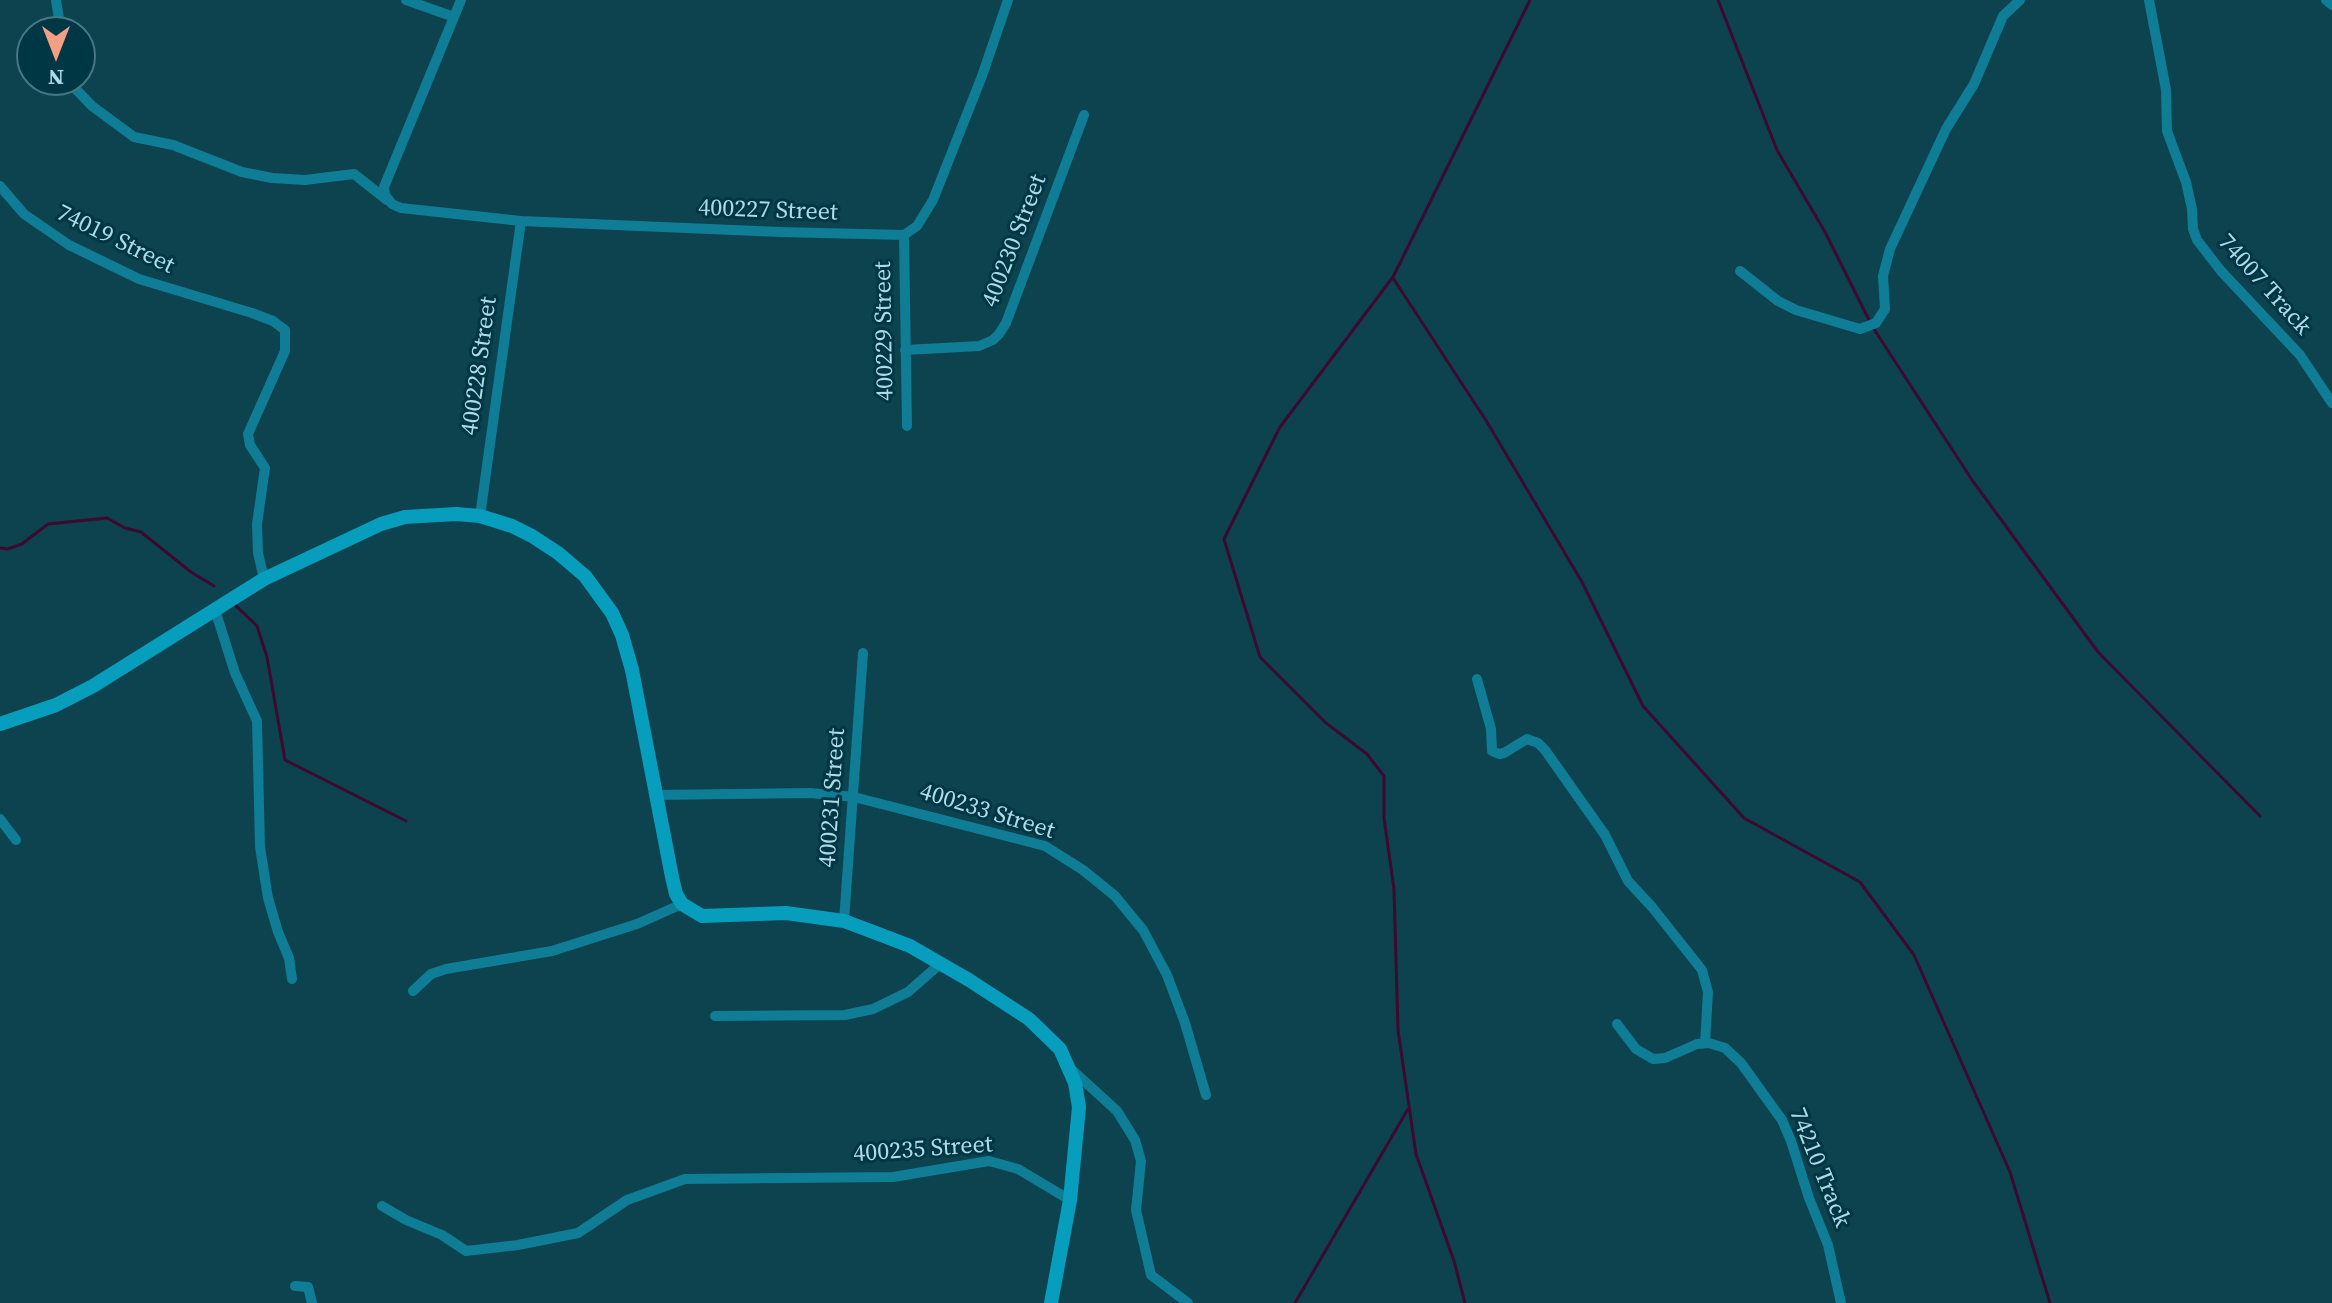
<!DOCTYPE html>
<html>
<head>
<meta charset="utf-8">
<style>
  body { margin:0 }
  #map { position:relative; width:2332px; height:1303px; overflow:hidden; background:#0d424f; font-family:"Source Serif 4",serif }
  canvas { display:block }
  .north { position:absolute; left:16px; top:16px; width:80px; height:80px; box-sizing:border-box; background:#003744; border:2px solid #467885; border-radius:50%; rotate:180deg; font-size:22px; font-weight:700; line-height:32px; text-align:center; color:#b0dae7 }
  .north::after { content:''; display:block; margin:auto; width:28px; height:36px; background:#f39f83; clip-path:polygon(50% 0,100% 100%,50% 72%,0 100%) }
</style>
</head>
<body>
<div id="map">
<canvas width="2332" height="1303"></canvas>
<div class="north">N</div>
</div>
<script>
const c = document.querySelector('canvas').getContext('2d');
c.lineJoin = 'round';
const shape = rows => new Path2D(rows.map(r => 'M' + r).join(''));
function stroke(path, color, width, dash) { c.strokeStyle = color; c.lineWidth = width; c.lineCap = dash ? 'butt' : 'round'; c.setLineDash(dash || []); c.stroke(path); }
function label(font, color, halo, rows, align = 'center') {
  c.font = font + ' "Source Serif 4",serif'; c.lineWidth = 6; c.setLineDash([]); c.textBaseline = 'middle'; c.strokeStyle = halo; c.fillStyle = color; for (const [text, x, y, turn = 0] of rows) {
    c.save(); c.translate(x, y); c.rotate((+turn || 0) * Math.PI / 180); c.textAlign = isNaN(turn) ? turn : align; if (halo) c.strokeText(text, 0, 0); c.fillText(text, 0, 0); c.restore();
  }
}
stroke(shape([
  [1718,0,1777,150,1825,232,1872,326,1972,480,2098,652,2260,816],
  [1393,278,1487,422,1582,582,1643,706,1744,818,1860,882,1914,955,2010,1172,2050,1303],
  [0,548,8,549,22,544,48,524,107,518,125,528,141,532,191,572,214,586],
  [234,604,257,626,267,657,285,760,406,821],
  [1295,1303,1408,1109],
  [1465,1303,1454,1261,1416,1154,1398,1030,1394,889,1384,818,1384,776,1367,754,1326,723,1260,657,1224,539,1280,427,1393,277,1530,0]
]), '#3c0a30', 3);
stroke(shape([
  [56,0,61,32],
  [406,0,454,17],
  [461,0,384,187,385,195,392,204,401,208,521,221,780,232,904,235,917,226,933,200,982,76,1008,0],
  [2149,0,2166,90,2167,131,2186,182,2192,209,2193,229,2197,240,2221,271,2300,355,2332,403],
  [2326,0,2332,5],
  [67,80,92,106,134,137,173,145,242,172,272,178,305,180,354,174,387,200],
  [0,186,24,214,69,245,139,279,252,313,273,321,285,330,285,351,248,434,250,445,265,468,257,524,258,553,264,579],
  [904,235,907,426],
  [1740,271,1778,301,1796,310,1860,329,1876,323,1885,309,1883,276,1890,249,1946,129,1974,84,2003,16,2020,0],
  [905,350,979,346,993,340,999,334,1006,323,1084,115],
  [480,516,521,221],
  [215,610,235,673,257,721,260,847,268,898,278,932,289,958,292,979],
  [1477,679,1491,729,1492,751,1499,754,1504,753,1527,739,1538,743,1545,750,1605,835,1628,881,1652,907,1702,970,1708,992,1705,1043],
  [656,795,810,793,854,797,1045,846,1083,870,1115,896,1143,930,1167,975,1185,1023,1206,1095],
  [0,819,16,840],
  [844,921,863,653],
  [413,991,431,974,446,969,552,951,637,924,682,904],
  [715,1016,845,1015,873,1009,908,992,940,964],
  [1617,1024,1636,1049,1653,1059,1665,1058,1697,1044,1709,1043,1725,1048,1741,1063,1782,1120,1791,1141,1809,1198,1828,1245,1841,1303],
  [1071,1069,1117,1111,1135,1140,1141,1161,1136,1210,1151,1275,1188,1303],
  [382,1206,406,1220,442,1235,466,1251,518,1245,578,1233,627,1200,685,1179,893,1177,989,1161,1018,1169,1070,1200],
  [295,1286,308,1287,312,1303]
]), '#0f7d96', 10);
stroke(shape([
  [0,724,56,705,93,686,264,579,381,524,405,517,456,514,480,516,512,526,532,536,558,553,585,576,612,613,622,635,632,670,672,877,676,894,682,904,702,916,786,913,844,921,876,933,910,946,969,980,1029,1019,1060,1049,1075,1083,1079,1107,1070,1200,1051,1303]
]), '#079dbd', 14);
label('24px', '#b0dae7', '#003744', [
  ["400227 Street",768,211,2],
  ["74019 Street",115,240,26],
  ["400230 Street",1015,241,-69],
  ["74007 Track",2264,285,48],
  ["400229 Street",885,331,-91],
  ["400228 Street",480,366,-82],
  ["400231 Street",833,798,-86],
  ["400233 Street",987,812,17],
  ["400235 Street",923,1150,-4],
  ["74210 Track",1819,1168,68]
]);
</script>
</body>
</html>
